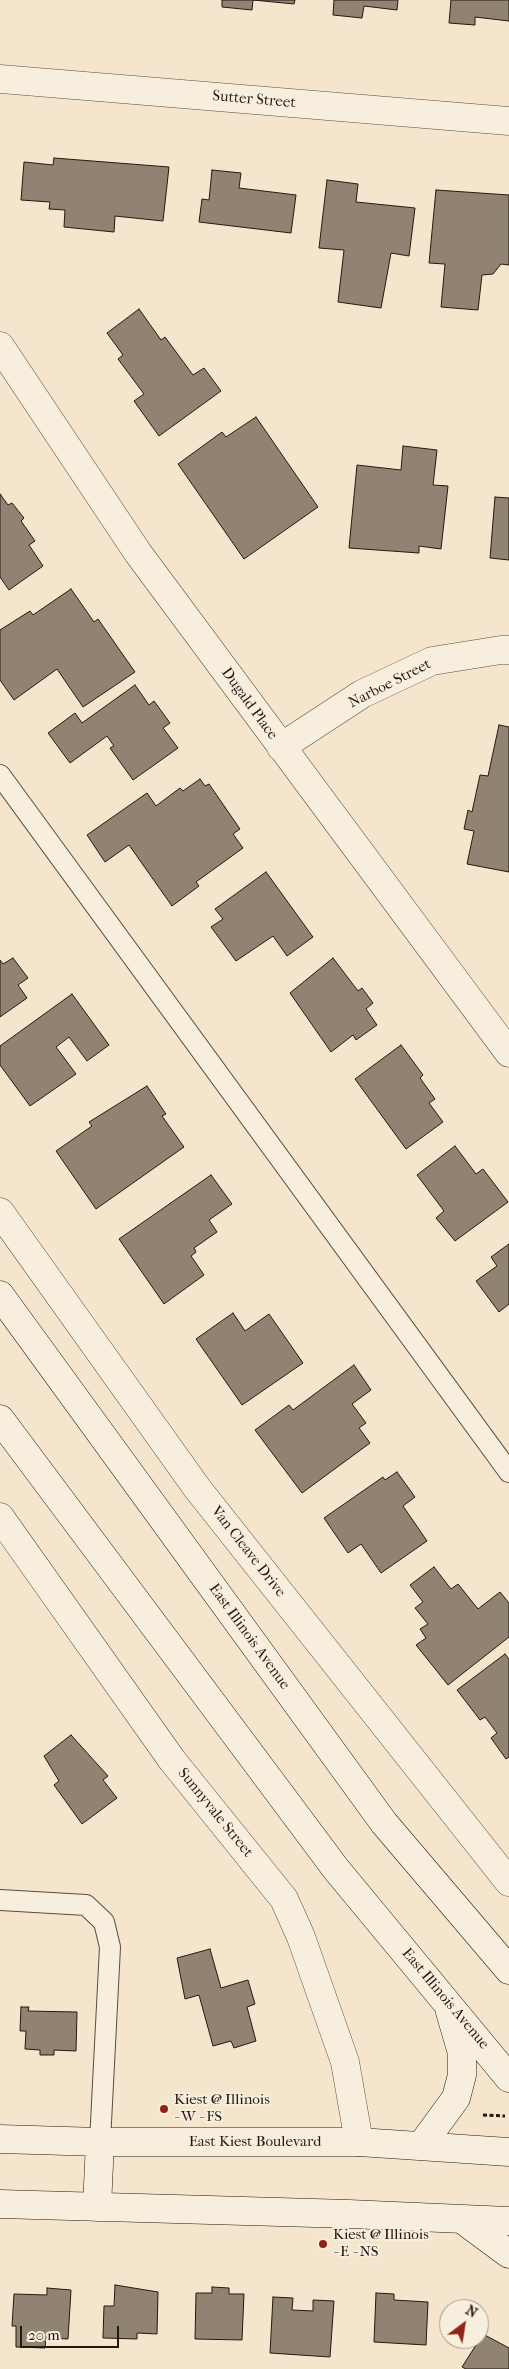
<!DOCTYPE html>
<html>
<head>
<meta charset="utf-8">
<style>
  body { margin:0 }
  #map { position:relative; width:509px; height:2369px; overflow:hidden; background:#f4e5cc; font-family:"IM FELL French Canon",serif }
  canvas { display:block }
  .north { position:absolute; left:439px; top:2299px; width:50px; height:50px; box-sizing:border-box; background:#f8eede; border:1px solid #a3998c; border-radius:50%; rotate:31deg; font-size:14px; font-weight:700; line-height:20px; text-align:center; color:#241911 }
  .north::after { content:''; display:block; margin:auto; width:18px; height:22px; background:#8f2418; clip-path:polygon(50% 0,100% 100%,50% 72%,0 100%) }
  .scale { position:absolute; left:20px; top:2326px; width:99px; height:22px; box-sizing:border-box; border:2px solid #241911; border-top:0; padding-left:6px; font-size:15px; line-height:18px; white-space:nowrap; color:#241911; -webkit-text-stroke:4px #f8eede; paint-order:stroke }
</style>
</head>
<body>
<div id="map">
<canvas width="509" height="2369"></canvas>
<div class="north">N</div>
<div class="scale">20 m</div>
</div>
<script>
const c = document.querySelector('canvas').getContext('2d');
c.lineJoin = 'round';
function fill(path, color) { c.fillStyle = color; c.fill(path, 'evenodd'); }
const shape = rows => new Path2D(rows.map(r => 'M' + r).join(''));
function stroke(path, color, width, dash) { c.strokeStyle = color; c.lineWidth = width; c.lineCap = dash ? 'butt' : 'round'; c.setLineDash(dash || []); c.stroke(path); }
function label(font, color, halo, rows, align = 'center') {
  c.font = font + ' "IM FELL French Canon",serif'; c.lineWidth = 4; c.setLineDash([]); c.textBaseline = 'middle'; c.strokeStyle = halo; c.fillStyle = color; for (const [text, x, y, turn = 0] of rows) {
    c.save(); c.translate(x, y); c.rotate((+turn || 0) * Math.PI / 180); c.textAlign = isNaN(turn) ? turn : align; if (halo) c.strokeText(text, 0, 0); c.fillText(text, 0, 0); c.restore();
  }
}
const building = shape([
  [222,0,295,0,294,4,253,0,252,10,222,7,222,0],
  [334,0,398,0,397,10,364,6,362,18,333,15,334,0],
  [451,0,509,0,509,21,475,17,475,25,449,23,451,0],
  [54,158,169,167,163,221,115,216,114,232,64,227,65,210,49,209,50,202,21,200,24,162,53,165,54,158],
  [212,170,241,173,239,188,296,195,291,233,199,222,202,199,209,200,212,170],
  [327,180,358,184,356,202,415,208,409,256,391,253,381,308,338,302,344,250,319,248,327,180],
  [436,190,509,195,509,265,501,264,493,274,482,275,478,310,441,307,445,264,429,263,436,190],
  [139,309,161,340,165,337,193,375,204,368,221,391,159,436,134,401,144,394,118,359,123,355,107,333,139,309],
  [256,417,318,507,244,559,178,464,222,432,226,437,256,417],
  [403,446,437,450,433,485,448,486,441,549,419,546,419,553,349,548,357,465,401,470,403,446],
  [0,494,8,505,12,503,24,518,21,521,35,541,29,545,43,566,9,590,0,577,0,494],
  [495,497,509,498,509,560,490,558,495,497],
  [71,589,94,622,98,619,135,672,83,707,57,669,14,700,0,680,0,630,30,611,33,615,71,589],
  [135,685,149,705,154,701,170,723,163,728,178,748,133,780,110,748,114,746,107,736,70,763,48,733,75,713,82,723,135,685],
  [499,725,509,727,509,872,467,864,474,831,464,829,468,810,472,812,480,775,488,776,499,725],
  [200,779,205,786,209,784,240,829,233,834,243,848,196,882,199,886,172,906,129,845,105,862,87,835,147,793,156,806,180,788,183,791,200,779],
  [266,872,313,937,287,956,273,936,236,961,211,927,223,919,215,909,266,872],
  [13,958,28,978,18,985,27,998,0,1017,0,960,3,964,13,958],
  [333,958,358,991,362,988,373,1003,366,1009,377,1025,356,1040,353,1035,331,1052,290,993,333,958],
  [72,994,109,1045,87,1061,69,1037,56,1047,76,1074,30,1106,0,1065,0,1046,72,994],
  [401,1045,423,1075,420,1078,435,1099,429,1103,443,1122,406,1149,355,1079,401,1045],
  [147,1086,166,1114,162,1116,184,1147,96,1209,56,1151,92,1126,89,1122,147,1086],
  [455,1146,476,1174,483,1169,508,1202,455,1241,436,1218,444,1211,417,1175,455,1146],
  [211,1175,232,1204,209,1220,217,1232,194,1248,196,1252,191,1256,204,1275,164,1304,119,1239,211,1175],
  [509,1244,509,1304,499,1312,476,1281,497,1266,491,1257,509,1244],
  [233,1313,245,1331,269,1314,303,1363,242,1405,196,1339,233,1313],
  [354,1365,371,1390,352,1404,366,1423,359,1428,370,1443,302,1493,255,1430,289,1405,293,1410,354,1365],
  [397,1472,415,1497,403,1506,427,1541,381,1573,361,1544,348,1553,324,1518,383,1477,385,1480,397,1472],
  [434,1567,451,1589,458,1584,478,1609,500,1592,509,1603,509,1637,448,1685,416,1645,426,1638,420,1629,428,1624,415,1608,423,1602,410,1585,434,1567],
  [505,1654,509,1659,509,1757,506,1759,491,1738,497,1733,485,1717,480,1720,457,1690,505,1654],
  [71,1735,108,1776,103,1780,117,1798,82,1824,54,1785,59,1781,44,1756,71,1735],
  [210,1949,221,1988,248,1980,255,2004,247,2007,256,2041,234,2048,231,2041,213,2046,199,1995,185,1999,177,1958,210,1949],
  [21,2007,29,2007,28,2011,77,2012,76,2051,54,2050,54,2055,40,2055,40,2050,25,2049,26,2031,20,2031,21,2007],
  [115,2285,158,2292,157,2334,137,2333,137,2339,103,2338,104,2306,114,2306,115,2285],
  [212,2287,229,2288,229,2294,244,2294,242,2340,195,2339,196,2293,212,2293,212,2287],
  [47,2288,71,2290,68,2339,46,2338,45,2348,16,2347,16,2326,12,2326,14,2294,47,2295,47,2288],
  [376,2293,394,2294,394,2300,428,2302,426,2345,374,2342,376,2293],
  [273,2297,293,2298,292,2310,313,2311,313,2300,334,2301,330,2357,270,2353,273,2297],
  [483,2334,509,2348,509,2369,466,2369,462,2367,483,2334]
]);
fill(building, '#908372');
stroke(building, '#241911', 1);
const service = shape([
  [0,775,509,1472],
  [0,1900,86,1905,104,1922,110,1947,100,2142]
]);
const minor = shape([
  [0,79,509,121],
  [0,346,138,553,509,1053],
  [281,747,362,694,432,661,501,650,509,650],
  [0,1212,197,1488,509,1882],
  [0,1517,172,1760,284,1899,301,1937,345,2062,359,2142]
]);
const secondary = shape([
  [0,1295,384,1823,509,1970],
  [0,1419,336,1869,509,2078],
  [0,2139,100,2142,359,2142,509,2152],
  [421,2146,456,2098,462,2075,462,2053,450,2012],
  [0,2204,349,2214,509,2221],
  [97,2207,100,2142],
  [463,2220,509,2254]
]);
stroke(service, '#584c40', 22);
stroke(minor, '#584c40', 29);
stroke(secondary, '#241911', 29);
stroke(shape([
  [483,2115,505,2116]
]), '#241911', 3, [4, 2.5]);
stroke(service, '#f8eede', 20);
stroke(minor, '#f8eede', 28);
stroke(secondary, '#f8eede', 28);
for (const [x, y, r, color] of [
  [164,2109,5,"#8f2418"],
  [323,2244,5,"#8f2418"]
]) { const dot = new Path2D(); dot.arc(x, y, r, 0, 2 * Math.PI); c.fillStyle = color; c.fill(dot); stroke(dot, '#f8eede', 2); }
label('15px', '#241911', '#f8eede', [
  ["Sutter Street",254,100,5],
  ["Narboe Street",390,684,-27],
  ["Dugald Place",249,704,54],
  ["Van Cleave Drive",248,1552,52],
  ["East Illinois Avenue",249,1637,54],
  ["Sunnyvale Street",215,1813,51],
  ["East Illinois Avenue",445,1999,50],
  ["East Kiest Boulevard",255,2142]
]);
label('15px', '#241911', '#f8eede', [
  ["Kiest @ Illinois",174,2100],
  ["- W - FS",174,2117],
  ["Kiest @ Illinois",333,2235],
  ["- E - NS",333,2252]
], 'left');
</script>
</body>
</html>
